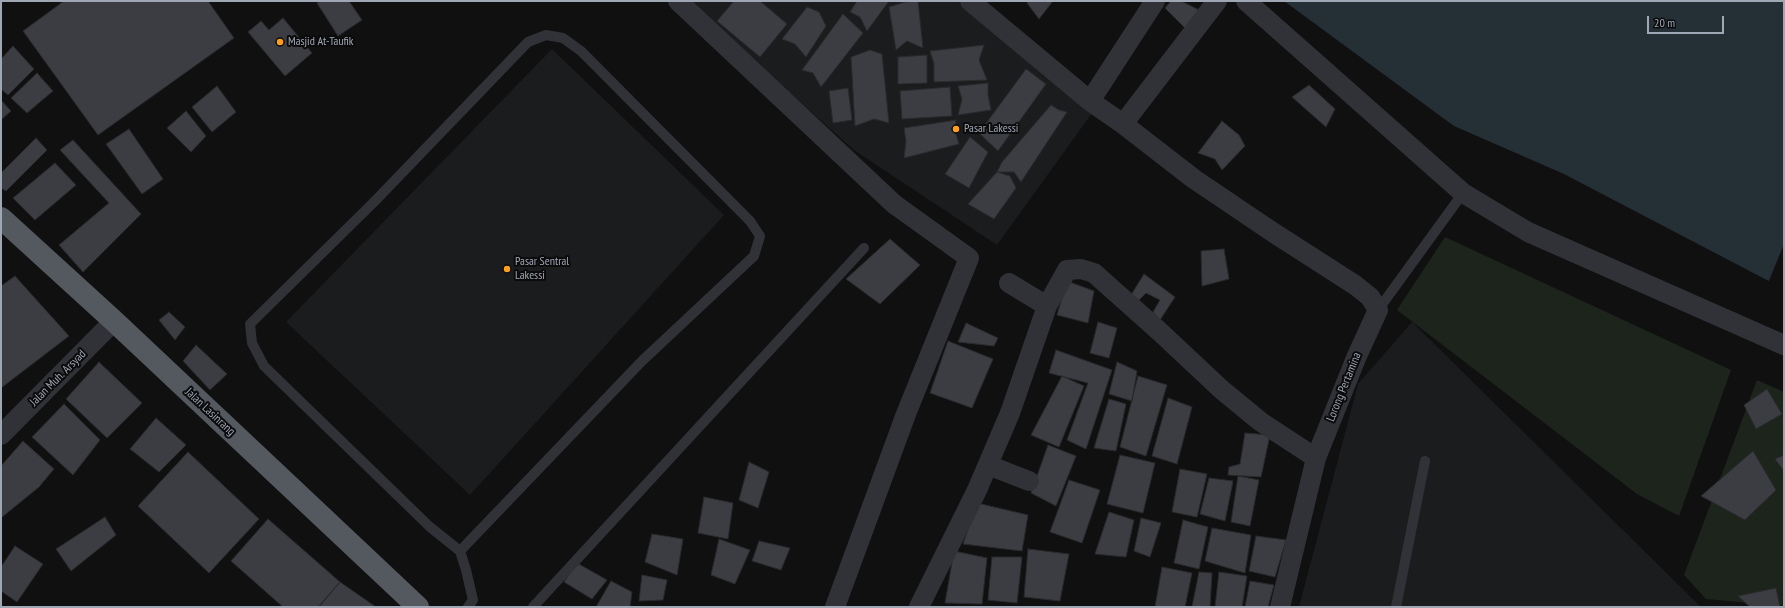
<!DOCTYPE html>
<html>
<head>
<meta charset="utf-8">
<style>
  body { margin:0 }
  #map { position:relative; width:1785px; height:608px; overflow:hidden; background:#101011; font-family:"PT Sans Narrow",sans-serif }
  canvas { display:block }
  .frame { position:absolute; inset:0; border:2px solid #9fa7b4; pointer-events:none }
  .scale { position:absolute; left:1647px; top:16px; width:77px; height:18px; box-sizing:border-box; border:2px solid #9fa7b4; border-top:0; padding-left:5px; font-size:12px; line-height:14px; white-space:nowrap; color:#9fa7b4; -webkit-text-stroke:3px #0b0b0c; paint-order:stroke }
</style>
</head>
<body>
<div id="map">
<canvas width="1785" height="608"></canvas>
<div class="frame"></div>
<div class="scale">20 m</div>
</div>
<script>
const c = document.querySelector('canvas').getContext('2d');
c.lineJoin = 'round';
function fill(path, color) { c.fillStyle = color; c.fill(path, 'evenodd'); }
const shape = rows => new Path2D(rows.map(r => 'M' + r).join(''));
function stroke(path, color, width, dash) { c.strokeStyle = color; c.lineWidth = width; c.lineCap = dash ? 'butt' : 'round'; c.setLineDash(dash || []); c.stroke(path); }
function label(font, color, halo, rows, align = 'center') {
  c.font = font + ' "PT Sans Narrow",sans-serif'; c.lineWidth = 4; c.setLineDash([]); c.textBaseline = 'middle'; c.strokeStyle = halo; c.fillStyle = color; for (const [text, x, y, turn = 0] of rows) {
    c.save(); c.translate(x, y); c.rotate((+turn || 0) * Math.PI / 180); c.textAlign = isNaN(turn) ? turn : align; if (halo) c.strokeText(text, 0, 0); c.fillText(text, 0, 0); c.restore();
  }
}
fill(shape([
  [693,1,958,1,1095,109,997,245,854,150,771,76],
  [552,49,724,215,470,495,286,322],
  [1412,322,1701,607,1299,607,1358,384]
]), '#1b1c1e');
fill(shape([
  [1445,237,1731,370,1679,516,1637,494,1397,310],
  [1757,380,1784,392,1784,606,1706,599,1684,575]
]), '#1c241c');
fill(shape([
  [1284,1,1784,1,1784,289,1564,174,1454,126]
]), '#253036');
fill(shape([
  [1784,244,1784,291,1768,283]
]), '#101011');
const building = shape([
  [64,1,208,1,234,38,98,135,23,31,64,1],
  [320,1,349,1,362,20,338,36,317,3,320,1],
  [734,1,760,1,787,24,760,57,717,21,734,1],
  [857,1,889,1,867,31,860,17,850,12,857,1],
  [918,1,923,48,907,41,896,50,889,7,905,2,918,1],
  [1029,1,1053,1,1039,19,1027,3,1029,1],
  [1171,1,1181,1,1209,15,1193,36,1165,8,1171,1],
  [807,7,819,12,826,26,806,57,795,44,782,39,807,7],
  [843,14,863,33,821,87,813,73,802,70,843,14],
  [283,18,312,53,285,76,248,32,261,21,269,30,283,18],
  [984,45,979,60,987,80,934,82,934,64,930,51,984,45],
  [13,46,34,69,8,95,1,89,1,59,13,46],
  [870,50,882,54,889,123,874,119,855,126,851,57,870,50],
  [927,55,927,83,898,84,898,57,927,55],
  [1026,69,1046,84,998,151,979,133,1026,69],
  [37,73,53,91,27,113,11,98,37,73],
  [988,83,988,95,991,110,958,115,962,99,958,86,988,83],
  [1309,85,1335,109,1326,127,1292,97,1309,85],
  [217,86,236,112,212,132,192,107,217,86],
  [950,87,952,116,902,119,900,91,950,87],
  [848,88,852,120,833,123,829,91,848,88],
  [1,100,11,111,1,120,1,100],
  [1051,105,1059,110,1067,112,1021,182,1014,172,997,172,1002,162,1051,105],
  [186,111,206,136,191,152,167,128,186,111],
  [956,120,955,131,959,144,904,158,906,141,904,128,956,120],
  [1222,121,1239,135,1245,146,1222,170,1215,159,1198,153,1222,121],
  [129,129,163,179,142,194,106,144,129,129],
  [970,137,988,152,969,188,945,174,970,137],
  [36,138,47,150,6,191,1,188,1,173,36,138],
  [73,140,141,214,83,272,59,245,109,203,60,150,73,140],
  [55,163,76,185,35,220,13,198,55,163],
  [997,172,1010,176,1016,188,994,219,968,204,997,172],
  [890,239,920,265,880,304,846,279,890,239],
  [1224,249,1229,279,1202,286,1201,251,1224,249],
  [1144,274,1175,297,1160,320,1153,312,1160,300,1146,293,1138,301,1131,295,1144,274],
  [15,276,69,336,1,388,1,286,15,276],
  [1067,281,1094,291,1088,323,1057,315,1067,281],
  [169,312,185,327,175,340,159,320,169,312],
  [1098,322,1117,328,1109,358,1090,353,1098,322],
  [966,323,998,338,994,346,958,342,966,323],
  [948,341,993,359,972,408,930,393,948,341],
  [196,345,227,374,210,390,183,361,196,345],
  [1056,350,1112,370,1086,449,1067,440,1088,383,1049,373,1056,350],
  [99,362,142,403,107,438,66,399,99,362],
  [1117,362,1137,371,1132,401,1109,394,1117,362],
  [1062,376,1084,386,1059,447,1031,435,1062,376],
  [1138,376,1167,385,1146,456,1120,447,1138,376],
  [1767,389,1782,414,1756,429,1744,405,1767,389],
  [1168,398,1192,407,1177,464,1152,456,1168,398],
  [1109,399,1126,404,1116,451,1094,448,1109,399],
  [64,404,100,440,73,475,32,437,64,404],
  [156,418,186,445,159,472,130,449,156,418],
  [1245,433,1270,435,1261,477,1228,475,1229,467,1240,464,1245,433],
  [23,441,54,469,39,487,1,518,1,466,23,441],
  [1048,445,1076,456,1056,506,1031,493,1048,445],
  [1753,451,1776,490,1745,520,1701,496,1753,451],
  [188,452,259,519,209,573,138,506,188,452],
  [1120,455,1155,463,1143,513,1107,504,1120,455],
  [1784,455,1784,471,1775,459,1784,455],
  [749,462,769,472,758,508,739,500,749,462],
  [1180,469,1207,474,1197,517,1172,512,1180,469],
  [1238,476,1259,480,1250,526,1231,522,1238,476],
  [1209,478,1233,481,1225,521,1200,514,1209,478],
  [1069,480,1100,490,1082,543,1050,532,1069,480],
  [704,497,733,503,728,539,698,533,704,497],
  [977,503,1028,515,1022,551,963,544,977,503],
  [1109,512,1134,520,1126,557,1095,554,1109,512],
  [105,517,116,535,71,571,56,549,105,517],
  [1141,518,1161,523,1150,557,1134,551,1141,518],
  [268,519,340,582,318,607,283,607,231,561,268,519],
  [1183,520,1208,527,1199,569,1174,563,1183,520],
  [1212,528,1251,535,1245,573,1205,561,1212,528],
  [652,534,683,539,677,575,645,562,652,534],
  [1256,536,1286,540,1275,577,1249,571,1256,536],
  [719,539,750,550,735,584,711,575,719,539],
  [759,541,790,548,781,570,752,561,759,541],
  [15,546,43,564,17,602,1,591,1,567,15,546],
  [1028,549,1069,554,1060,601,1024,597,1028,549],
  [954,551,987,558,982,604,945,603,954,551],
  [992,557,1022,557,1017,603,988,600,992,557],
  [577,563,607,580,592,599,564,582,577,563],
  [1162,567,1192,573,1185,607,1155,607,1162,567],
  [1199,572,1212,573,1210,607,1192,607,1199,572],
  [1219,572,1247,576,1242,607,1215,607,1219,572],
  [642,575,667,580,663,600,639,601,642,575],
  [611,581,632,592,630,607,596,607,611,581],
  [1250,581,1274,585,1268,607,1245,607,1250,581],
  [340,582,376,607,319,607,340,582],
  [1776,588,1780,607,1750,607,1738,596,1776,588]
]);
fill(building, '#3b3d42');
stroke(building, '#292a2d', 1);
stroke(shape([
  [546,35,563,38,581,51,750,221,760,236,754,256,642,361,460,551,430,527,264,366,252,343,250,324,374,202,528,42,546,35],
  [1378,310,1463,193],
  [460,551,466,570,473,600,468,607],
  [533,607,864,248],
  [1396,607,1425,461]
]), '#303237', 10);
stroke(shape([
  [678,1,894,204,969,258,906,414,835,607],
  [970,1,1090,101,1123,124,1194,179,1274,233,1355,285,1370,297,1378,310,1356,358,1316,458,1280,607],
  [1246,1,1463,193,1528,232,1784,345],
  [1090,101,1155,1],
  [1123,124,1217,1],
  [1009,283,1047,306],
  [1,435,114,321],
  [988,465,1029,481],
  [919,607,977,490,1010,413,1047,306,1067,270,1081,269,1094,273,1159,331,1222,390,1261,422,1316,458]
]), '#303237', 20);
stroke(shape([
  [1,218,114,321,418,607]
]), '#54585f', 22);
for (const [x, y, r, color] of [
  [280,42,4,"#ffa01a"],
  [956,129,4,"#ffa01a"],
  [507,269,4,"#ffa01a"]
]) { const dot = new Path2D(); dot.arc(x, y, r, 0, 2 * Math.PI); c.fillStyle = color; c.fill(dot); stroke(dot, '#0b0b0c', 1.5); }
label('12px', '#9fa7b4', '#0b0b0c', [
  ["Masjid At-Taufik",288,42],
  ["Pasar Lakessi",964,129],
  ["Pasar Sentral",515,262],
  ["Lakessi",515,276]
], 'left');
label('12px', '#9fa7b4', '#0b0b0c', [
  ["Jalan Muh. Arsyad",58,378,-45],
  ["Lorong Pertamina",1344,387,-68],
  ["Jalan Lasinrang",210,412,43]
]);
</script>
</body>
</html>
